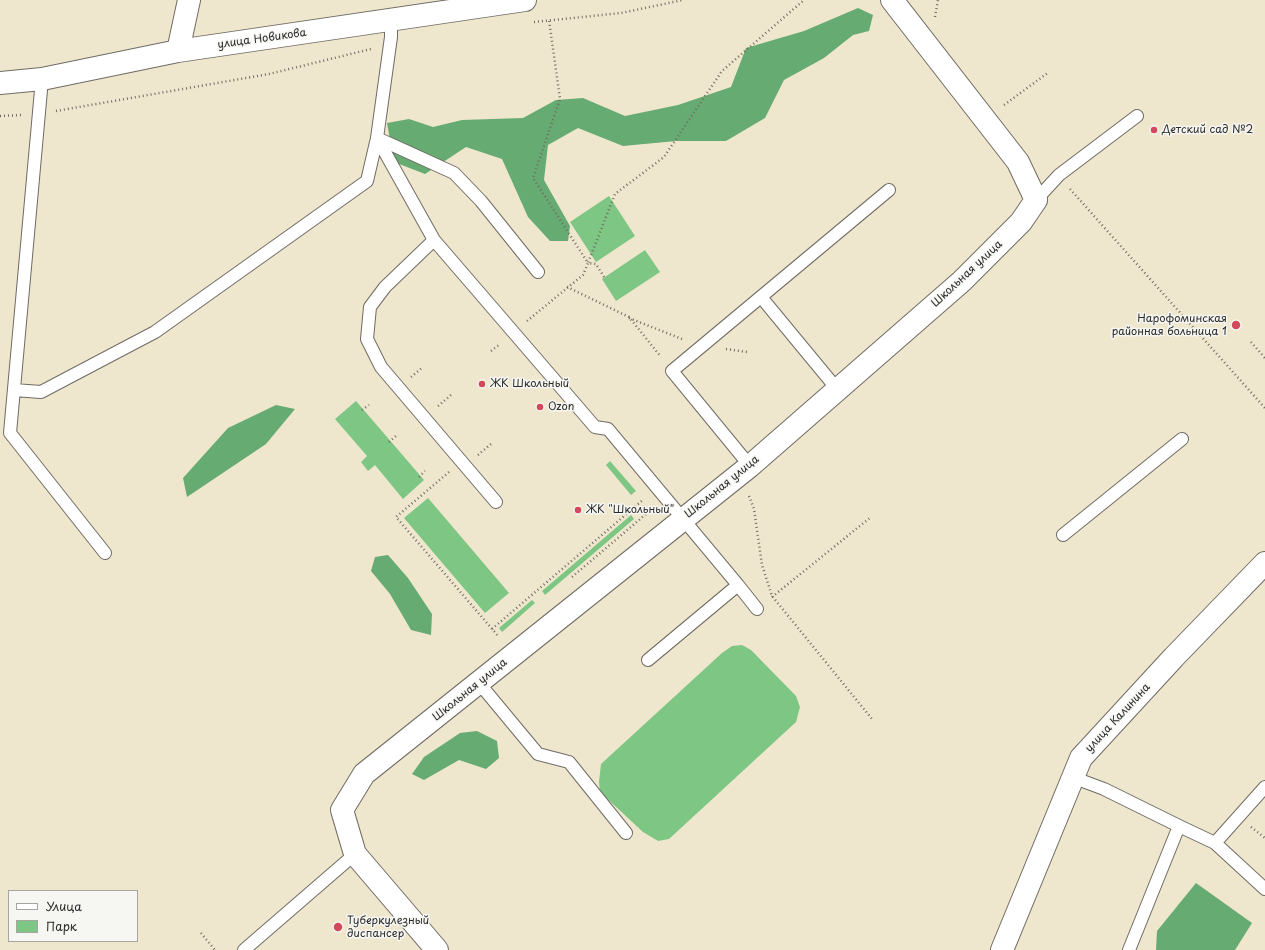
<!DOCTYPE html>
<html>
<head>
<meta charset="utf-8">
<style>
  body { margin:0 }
  #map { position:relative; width:1265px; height:950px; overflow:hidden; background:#efe6ce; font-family:"Playpen Sans",sans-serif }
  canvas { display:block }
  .legend { position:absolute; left:8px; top:890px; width:130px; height:52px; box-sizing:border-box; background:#f6f6f2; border:1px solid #a5a5a2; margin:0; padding:5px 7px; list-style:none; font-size:12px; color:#2b2b2b }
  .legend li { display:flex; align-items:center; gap:8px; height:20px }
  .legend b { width:20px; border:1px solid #a5a5a2 }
</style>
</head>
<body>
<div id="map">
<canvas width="1265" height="950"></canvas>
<ul class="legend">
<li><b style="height:5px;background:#fff"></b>Улица</li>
<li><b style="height:11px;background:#7dc683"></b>Парк</li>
</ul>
</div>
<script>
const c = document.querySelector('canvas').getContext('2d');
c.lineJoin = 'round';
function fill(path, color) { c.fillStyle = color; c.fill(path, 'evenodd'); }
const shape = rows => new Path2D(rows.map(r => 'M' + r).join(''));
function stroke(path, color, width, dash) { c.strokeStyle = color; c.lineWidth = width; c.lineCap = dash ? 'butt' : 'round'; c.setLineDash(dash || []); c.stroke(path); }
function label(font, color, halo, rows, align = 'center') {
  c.font = font + ' "Playpen Sans",sans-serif'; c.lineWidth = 3; c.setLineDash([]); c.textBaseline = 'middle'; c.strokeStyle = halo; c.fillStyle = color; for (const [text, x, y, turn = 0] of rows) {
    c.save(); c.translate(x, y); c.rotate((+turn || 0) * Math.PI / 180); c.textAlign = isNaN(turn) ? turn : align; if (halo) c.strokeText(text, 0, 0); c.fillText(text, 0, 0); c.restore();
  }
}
fill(shape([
  [609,196,635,236,596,262,570,222],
  [645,250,660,272,616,301,602,279],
  [356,401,424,480,403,499,375,465,368,471,361,462,367,456,335,419],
  [610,461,636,491,631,495,606,465],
  [428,498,509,593,485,613,404,518],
  [631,515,634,519,545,595,542,591],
  [532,600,535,603,502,632,499,628],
  [742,645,751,650,796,696,800,707,796,722,669,839,658,841,643,832,600,792,599,782,601,764,722,653,732,646]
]), '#7dc683');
fill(shape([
  [858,8,873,15,869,31,853,35,824,58,784,80,765,118,726,141,676,141,623,146,578,128,548,145,544,180,570,226,568,241,550,241,528,217,502,159,466,147,425,174,394,162,387,123,409,119,433,127,462,120,523,118,556,100,583,98,625,116,678,105,731,87,746,48,804,31],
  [276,405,295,409,266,444,187,497,183,478,228,428],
  [388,555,408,578,432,614,431,635,411,630,390,594,371,571,375,557],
  [477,731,497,741,499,758,486,769,459,760,424,780,412,774,424,757,460,733],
  [1196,883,1252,923,1235,950,1156,950,1157,931]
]), '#66ab71');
const lane = shape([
  [42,79,10,433,105,553],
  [377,138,434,240,595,427,608,429,738,585,648,660],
  [377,138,454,173,481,201,538,272],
  [1036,200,1059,175,1137,116],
  [434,240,385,287,370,307,367,339,381,367,496,502],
  [761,297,837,389],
  [14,390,41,392,155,332,367,181,377,138,391,37,391,20],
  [750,466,672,371,889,190],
  [1063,535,1182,439],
  [738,585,757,609],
  [479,683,538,754,569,762,626,833],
  [1072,777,1104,789,1179,826,1129,950],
  [1179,826,1215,843,1265,889],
  [1215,843,1265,787],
  [244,950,355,854]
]);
const street = shape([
  [178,51,189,0],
  [0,83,42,79,178,51,525,0],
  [437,950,355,854,342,810,364,774,750,466,962,281,1021,222,1036,200,1018,162,892,0]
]);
const secondary = shape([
  [1002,950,1081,758,1174,657,1265,563]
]);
stroke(lane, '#706c64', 14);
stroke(street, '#706c64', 24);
stroke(secondary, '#706c64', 24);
stroke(shape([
  [935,17,938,0],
  [534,22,621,13,683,0],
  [1004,105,1049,72],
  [56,111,269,74,371,49],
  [0,116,21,115],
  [1070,189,1265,408],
  [604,277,596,264,588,263,615,194,664,157,722,71,804,0],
  [567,287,629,317,661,357],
  [629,318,682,339],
  [527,321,583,275,588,263,533,178,560,99,549,20],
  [1251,342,1265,358],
  [726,349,747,352],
  [491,351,500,344],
  [411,377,423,367],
  [438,406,451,395],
  [362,410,369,405],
  [389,442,396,436],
  [478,455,492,443],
  [449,472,396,517,499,637],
  [419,477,425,471],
  [749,496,754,509,762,565,772,596,872,719],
  [572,577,652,509],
  [772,597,871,517],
  [492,629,644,499],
  [1251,827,1265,838],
  [201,933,215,950]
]), '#706c64', 2.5, [1, 3]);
stroke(lane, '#fff', 12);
stroke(street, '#fff', 22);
stroke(secondary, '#fff', 22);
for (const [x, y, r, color] of [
  [1154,130,4,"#d1495b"],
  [1236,325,5,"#d1495b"],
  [482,384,4,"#d1495b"],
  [540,407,4,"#d1495b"],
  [578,510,4,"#d1495b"],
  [338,927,5,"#d1495b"]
]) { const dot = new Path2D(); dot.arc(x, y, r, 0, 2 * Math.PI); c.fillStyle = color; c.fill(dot); stroke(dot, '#f6f6f2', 1.5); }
label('11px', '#2b2b2b', '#f6f6f2', [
  ["улица Новикова",262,39,-8],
  ["Школьная улица",967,274,-43],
  ["Школьная улица",722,487,-39],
  ["Школьная улица",470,690,-39],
  ["улица Калинина",1118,718,-47]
]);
label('11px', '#2b2b2b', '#f6f6f2', [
  ["Детский сад №2",1162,130],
  ["Нарофоминская",1227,319,"right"],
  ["районная больница 1",1227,332,"right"],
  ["ЖК Школьный",490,384],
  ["Ozon",548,407],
  ["ЖК \"Школьный\"",586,510],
  ["Туберкулезный",347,921],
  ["диспансер",347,934]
], 'left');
</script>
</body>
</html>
